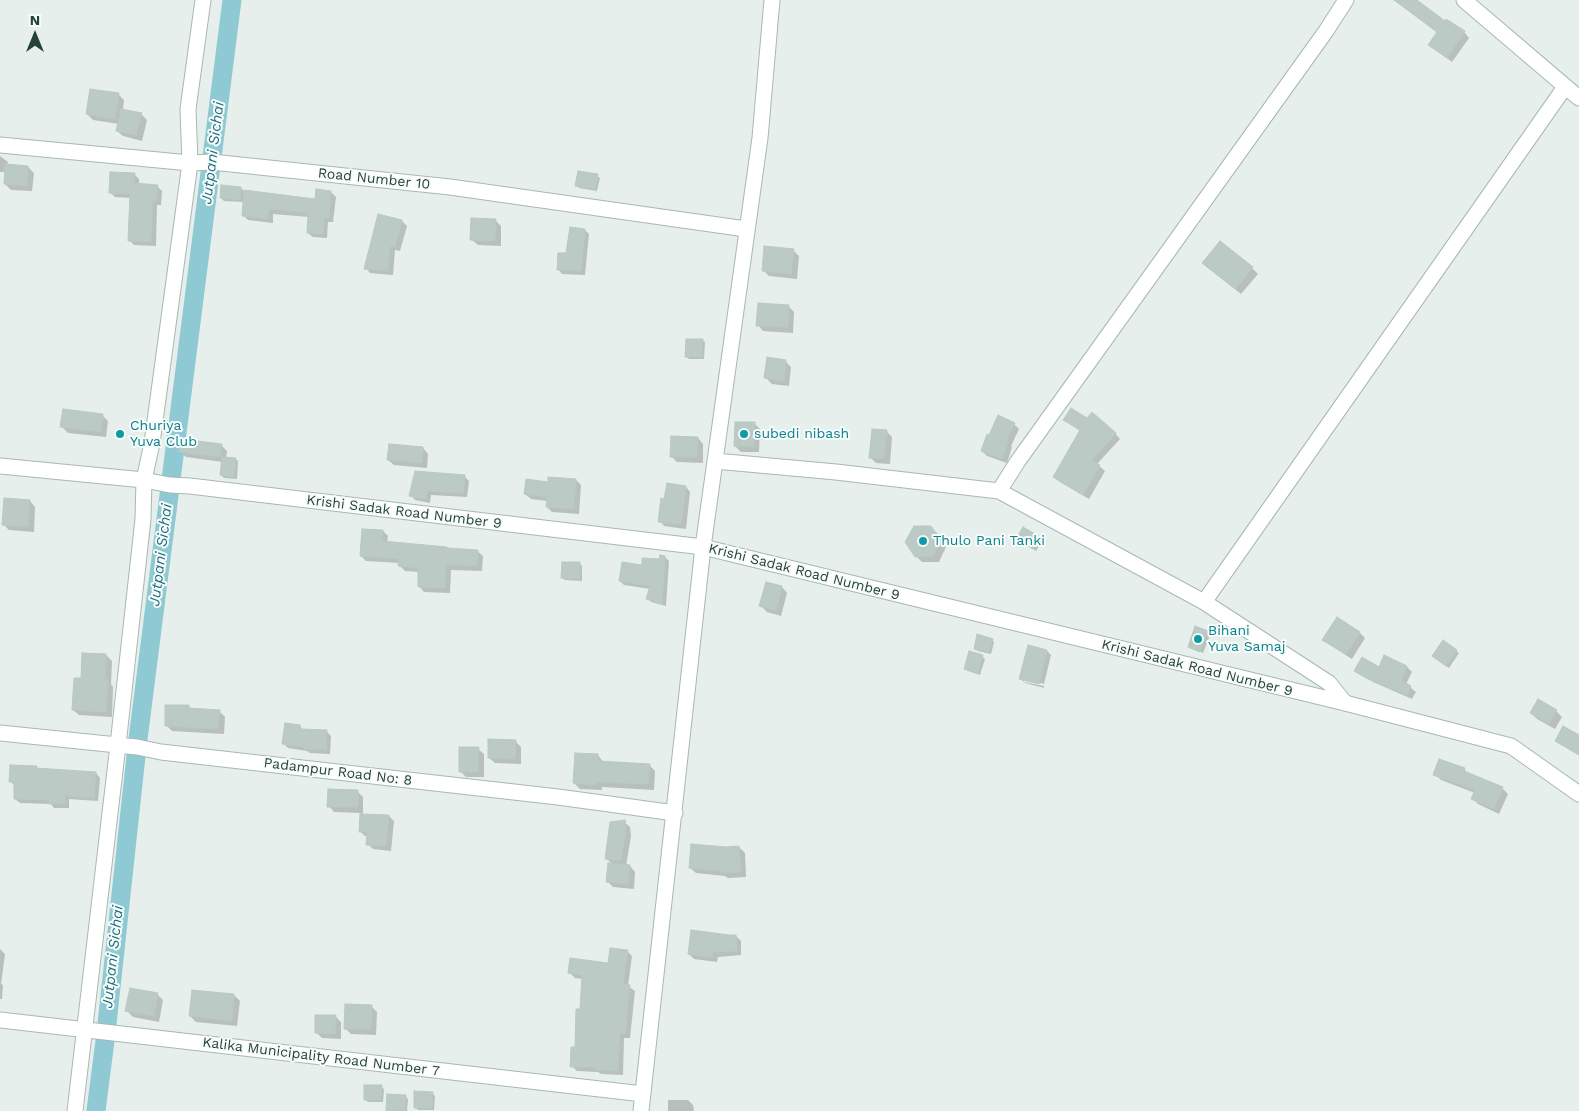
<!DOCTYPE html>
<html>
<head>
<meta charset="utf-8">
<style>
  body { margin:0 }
  #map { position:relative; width:1579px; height:1111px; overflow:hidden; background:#e6efeb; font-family:"Work Sans",sans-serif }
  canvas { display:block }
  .north { position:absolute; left:10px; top:10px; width:50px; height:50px; -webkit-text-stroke:4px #f7fbf9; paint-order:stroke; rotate:0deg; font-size:14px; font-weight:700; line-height:20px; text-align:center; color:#24423a }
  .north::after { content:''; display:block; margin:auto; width:18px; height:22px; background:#24423a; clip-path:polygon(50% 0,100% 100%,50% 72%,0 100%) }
</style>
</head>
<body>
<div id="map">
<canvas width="1579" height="1111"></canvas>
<div class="north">N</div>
</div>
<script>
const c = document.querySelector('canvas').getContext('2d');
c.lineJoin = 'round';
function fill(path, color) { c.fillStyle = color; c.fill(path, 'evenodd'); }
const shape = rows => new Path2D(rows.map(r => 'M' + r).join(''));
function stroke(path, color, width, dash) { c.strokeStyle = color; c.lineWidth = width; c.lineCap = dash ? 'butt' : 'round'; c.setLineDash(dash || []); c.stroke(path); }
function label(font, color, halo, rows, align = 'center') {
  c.font = font + ' "Work Sans",sans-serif'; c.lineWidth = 4; c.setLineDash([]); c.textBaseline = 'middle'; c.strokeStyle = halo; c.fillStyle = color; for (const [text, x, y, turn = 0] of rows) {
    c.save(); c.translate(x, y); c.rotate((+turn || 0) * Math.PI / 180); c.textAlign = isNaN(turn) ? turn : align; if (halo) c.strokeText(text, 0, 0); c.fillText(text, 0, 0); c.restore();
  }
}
fill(shape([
  [1395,0,1415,0,1445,23,1464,32,1469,38,1452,62,1430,45,1438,33],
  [119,95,124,100,123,110,141,114,147,120,142,141,123,136,117,131,119,124,93,120,87,114],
  [0,156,8,162,7,165,28,167,34,173,32,191,11,190,5,184,6,172,0,172],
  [134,174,139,179,139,185,157,186,162,191,161,205,157,205,156,246,134,245,129,240,131,198,115,197,110,192],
  [597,176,600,178,597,191,579,188,577,185],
  [241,188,244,191,316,200,331,192,336,197,333,222,328,222,327,238,313,237,308,233,309,217,273,214,273,223,248,220,243,215,244,202,224,201,221,198],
  [495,220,501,226,501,246,478,245,472,240],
  [402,221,407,226,400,251,395,250,393,275,370,273,366,268],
  [585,230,589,234,585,275,562,274,558,269],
  [793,250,799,256,797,279,769,276,763,270],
  [1252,268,1258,274,1241,294,1210,269],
  [788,306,794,312,793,333,763,331,758,325],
  [702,340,705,342,704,359,689,359,686,356],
  [785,361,791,367,789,386,772,384,766,378],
  [102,415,108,421,106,437,68,433,62,427],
  [1065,419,1115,433,1120,439,1097,464,1105,471,1089,499,1060,482,1054,477,1080,431],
  [754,423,760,429,759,452,741,452,735,446],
  [1014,424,1019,429,1011,446,1012,447,1007,463,987,456,982,451],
  [886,431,892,437,890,464,876,463,870,457],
  [698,438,703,444,703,463,677,462,671,456],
  [221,445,227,451,226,458,235,459,238,461,237,479,224,478,221,475,223,462,186,457,180,451],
  [423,448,428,454,427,468,394,465,388,460],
  [464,476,469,481,467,497,431,495,430,503,415,500,411,495],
  [576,480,581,485,579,514,552,512,547,507,547,501,531,499,525,494,549,483],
  [686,487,690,492,686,529,664,526,660,521,665,500],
  [30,501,35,507,34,532,9,530,4,525],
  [931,527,937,533,946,547,939,562,922,562,916,556],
  [1023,529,1042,541,1036,551,1017,539],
  [383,531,388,536,387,543,448,550,477,551,483,556,482,571,451,570,450,593,424,592,419,586,419,572,405,571,400,566,400,563,366,561,361,556],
  [665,557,669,561,666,606,651,602,648,598,651,589,624,585,620,581,643,567],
  [580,564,582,566,582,581,565,580,562,578],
  [782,587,787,593,781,616,767,612,761,606],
  [1207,632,1210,635,1203,653,1189,647],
  [1360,633,1365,638,1352,659,1330,645,1324,639],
  [992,640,994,642,991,654,978,651,975,648],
  [1444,642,1459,653,1449,668,1436,659],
  [1047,651,1051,655,1044,684,1024,679,1024,682,1044,686,1044,688,1025,683,1021,679],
  [106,655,112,661,111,684,113,687,112,717,79,715,73,710,82,680],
  [982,656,985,659,980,675,968,671,965,669],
  [1407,667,1412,672,1406,684,1416,692,1412,699,1373,682,1356,670],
  [1539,701,1556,711,1562,717,1555,729,1537,719,1531,713],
  [189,707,191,709,219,711,225,717,224,734,172,731,166,725],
  [300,726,304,731,326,731,331,736,330,754,310,753,307,751,288,748,284,744],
  [515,741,521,747,521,764,495,763,489,758],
  [478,749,484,754,484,777,466,777,460,771],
  [598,755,603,762,649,765,655,771,654,790,602,787,602,790,580,789,574,783],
  [36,767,39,770,96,773,100,778,98,801,69,799,69,808,54,808,51,804,20,803,15,799,15,786,10,781],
  [1464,769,1468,774,1502,788,1508,794,1499,814,1478,804,1472,798,1475,793,1441,780,1435,774],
  [358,792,363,797,363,815,389,816,394,821,391,851,373,849,368,844,368,836,365,836,360,831,361,813,334,812,329,806],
  [624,822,630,827,631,836,626,866,630,866,635,872,634,889,613,887,607,881,613,865,606,858],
  [739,847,745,853,746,877,728,878,725,876,696,873,690,868],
  [736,936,741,941,741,955,718,957,717,962,694,959,689,954],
  [0,949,5,954,1,984,3,985,2,999,0,999],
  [627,951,632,956,628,986,635,991,630,1038,624,1038,623,1075,601,1074,598,1072,577,1071,572,1066,582,1011,583,979,575,978,570,973,609,964],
  [157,994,163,1000,159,1022,133,1017,127,1011],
  [234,995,240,1001,237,1026,196,1022,190,1016],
  [371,1006,377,1012,376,1035,351,1034,345,1028],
  [335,1016,341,1022,341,1039,322,1038,316,1032],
  [381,1087,384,1089,383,1102,368,1102,365,1099],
  [432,1093,435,1096,434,1110,418,1110,415,1107],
  [405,1096,408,1099,407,1111,388,1111],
  [668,1100,688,1100,693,1105,694,1111,668,1111]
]), '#0003');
stroke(shape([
  [96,1111,106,1033,137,747,232,0]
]), '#8ec9d4', 19);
const building = shape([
  [1394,0,1417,0,1445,21,1446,19,1465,31,1447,58,1428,45,1437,32,1394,0],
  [90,89,119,93,115,119,86,114,90,89],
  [121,109,142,113,136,135,116,131,121,109],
  [5,164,28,166,27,186,4,184,5,164],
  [578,171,598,174,595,189,575,186,578,171],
  [110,172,135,173,134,183,158,185,156,201,153,201,151,242,128,241,130,194,109,193,110,172],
  [221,185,241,187,240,200,220,198,221,185],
  [316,189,331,191,329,218,324,218,323,234,307,233,308,213,269,209,268,219,242,216,244,190,315,199,316,189],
  [378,214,402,220,395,247,390,246,388,271,364,269,378,214],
  [471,218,496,219,495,241,470,240,471,218],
  [570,227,585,229,581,271,557,270,558,253,566,253,570,227],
  [1220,241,1253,267,1235,289,1202,263,1220,241],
  [764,246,794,249,791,274,762,271,764,246],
  [758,303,789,305,788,327,756,326,758,303],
  [686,339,703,339,702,357,685,357,686,339],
  [767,357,786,360,784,381,764,378,767,357],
  [1071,408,1087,418,1092,412,1116,433,1092,460,1100,465,1083,495,1053,477,1080,430,1063,420,1071,408],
  [63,409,103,414,101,432,60,427,63,409],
  [998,415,1015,423,1006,441,1008,441,1002,459,981,451,987,434,989,435,998,415],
  [735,422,755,422,754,447,734,446,735,422],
  [872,429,887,430,884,459,869,458,872,429],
  [671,436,698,437,697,457,670,457,671,436],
  [181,439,222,444,220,457,179,452,181,439],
  [389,444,423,447,422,463,387,460,389,444],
  [222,457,236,458,234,477,220,475,222,457],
  [415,471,465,475,463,493,427,491,425,499,409,496,415,471],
  [548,477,576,479,574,509,546,507,547,497,524,494,526,479,548,482,548,477],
  [667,483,686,486,681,524,658,522,661,498,664,499,667,483],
  [4,498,30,500,28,527,2,525,4,498],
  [914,526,931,526,941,541,933,556,915,557,905,542,914,526],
  [1023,527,1040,537,1033,549,1016,539,1023,527],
  [362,529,383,530,382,541,447,547,447,548,478,550,477,566,446,565,445,588,418,587,418,568,398,566,399,559,360,556,362,529],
  [660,555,665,556,662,604,646,599,650,586,619,581,622,562,642,565,642,558,659,559,660,555],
  [562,562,580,562,580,579,561,578,562,562],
  [766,582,782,586,776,611,759,606,766,582],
  [1337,617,1360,632,1346,654,1322,640,1337,617],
  [1195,626,1208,631,1200,652,1188,647,1195,626],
  [977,634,993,639,989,653,974,649,977,634],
  [1443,640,1457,650,1446,666,1432,656,1443,640],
  [1028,645,1047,650,1039,684,1019,679,1028,645],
  [969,651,983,655,978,673,964,669,969,651],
  [82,653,106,654,105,680,108,680,106,712,72,710,74,678,81,678,82,653],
  [1384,655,1407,666,1401,680,1411,686,1407,695,1366,678,1354,671,1362,657,1379,667,1384,655],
  [1538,699,1557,710,1549,724,1530,713,1538,699],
  [165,705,189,705,189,708,220,710,218,729,165,726,165,705],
  [285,723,300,725,300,729,327,730,326,750,304,749,304,747,282,744,285,723],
  [1563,726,1579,735,1579,755,1555,741,1563,726],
  [488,739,516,740,515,759,488,758,488,739],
  [459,747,479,747,478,772,459,772,459,747],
  [575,753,598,754,598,761,650,764,648,784,596,782,596,785,573,783,575,753],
  [1439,759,1465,768,1464,771,1503,787,1494,809,1471,799,1475,790,1433,775,1439,759],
  [10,765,37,766,36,768,96,772,94,798,65,796,65,804,49,804,49,800,14,799,14,782,9,782,10,765],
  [328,789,358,790,358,807,327,807,328,789],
  [360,814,389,815,386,846,366,845,367,832,359,832,360,814],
  [625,820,626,830,621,861,605,859,610,822,625,820],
  [691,844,726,847,739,846,741,872,721,873,721,871,689,868,691,844],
  [608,863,630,865,628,884,606,882,608,863],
  [691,930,729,935,736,935,737,951,713,952,712,958,688,954,691,930],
  [610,948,628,950,623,984,630,985,625,1034,620,1033,618,1071,595,1070,595,1067,570,1067,571,1047,575,1047,576,1009,580,1009,582,975,568,973,570,958,608,963,610,948],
  [130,988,158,993,154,1016,125,1011,130,988],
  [192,990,234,994,232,1021,189,1016,192,990],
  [345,1004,372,1005,371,1029,344,1029,345,1004],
  [315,1015,336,1015,335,1034,315,1033,315,1015],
  [364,1085,382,1085,381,1100,364,1100,364,1085],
  [414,1091,433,1092,432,1108,414,1108,414,1091],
  [387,1094,406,1095,405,1111,386,1111,387,1094]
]);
fill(building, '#bbcac4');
stroke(building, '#b8c9c2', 1);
const minor = shape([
  [1464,0,1579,98],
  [0,145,190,163,212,162,450,187,746,229],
  [715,461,836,472,999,491,1204,602,1329,683,1345,703],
  [999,491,1018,461,1326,31,1346,0],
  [1204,602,1565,87],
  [0,733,137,747,161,752,558,797,675,813],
  [0,1020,643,1094],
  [75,1111,118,745,143,519,144,480,152,443,190,163,188,109,203,0],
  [641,1111,703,547,760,138,772,0]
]);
const tertiary = shape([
  [0,466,144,480,170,485,190,486,703,547,1345,703,1511,746,1579,794]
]);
stroke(minor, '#a8b8b2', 17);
stroke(tertiary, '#a8b8b2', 17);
stroke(minor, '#fff', 15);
stroke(tertiary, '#fff', 15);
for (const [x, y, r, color] of [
  [120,434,5,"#0f9aa8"],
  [744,434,5,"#0f9aa8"],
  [923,541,5,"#0f9aa8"],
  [1198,639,5,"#0f9aa8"]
]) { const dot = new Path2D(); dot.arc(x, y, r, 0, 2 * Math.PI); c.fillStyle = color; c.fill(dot); stroke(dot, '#f7fbf9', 2); }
label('14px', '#24423a', '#f7fbf9', [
  ["Road Number 10",374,179,6],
  ["Krishi Sadak Road Number 9",404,512,7],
  ["Krishi Sadak Road Number 9",804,572,14],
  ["Krishi Sadak Road Number 9",1197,668,14],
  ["Padampur Road No: 8",338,772,7],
  ["Kalika Municipality Road Number 7",321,1057,7]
]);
label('14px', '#0d838f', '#f7fbf9', [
  ["Churiya",130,426],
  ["Yuva Club",130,442],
  ["subedi nibash",754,434],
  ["Thulo Pani Tanki",933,541],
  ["Bihani",1208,631],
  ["Yuva Samaj",1208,647]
], 'left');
label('italic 15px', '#1c6f80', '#f7fbf9', [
  ["Jutpani Sichai",213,153,-83],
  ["Jutpani Sichai",161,555,-83],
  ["Jutpani Sichai",113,957,-84]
]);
</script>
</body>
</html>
